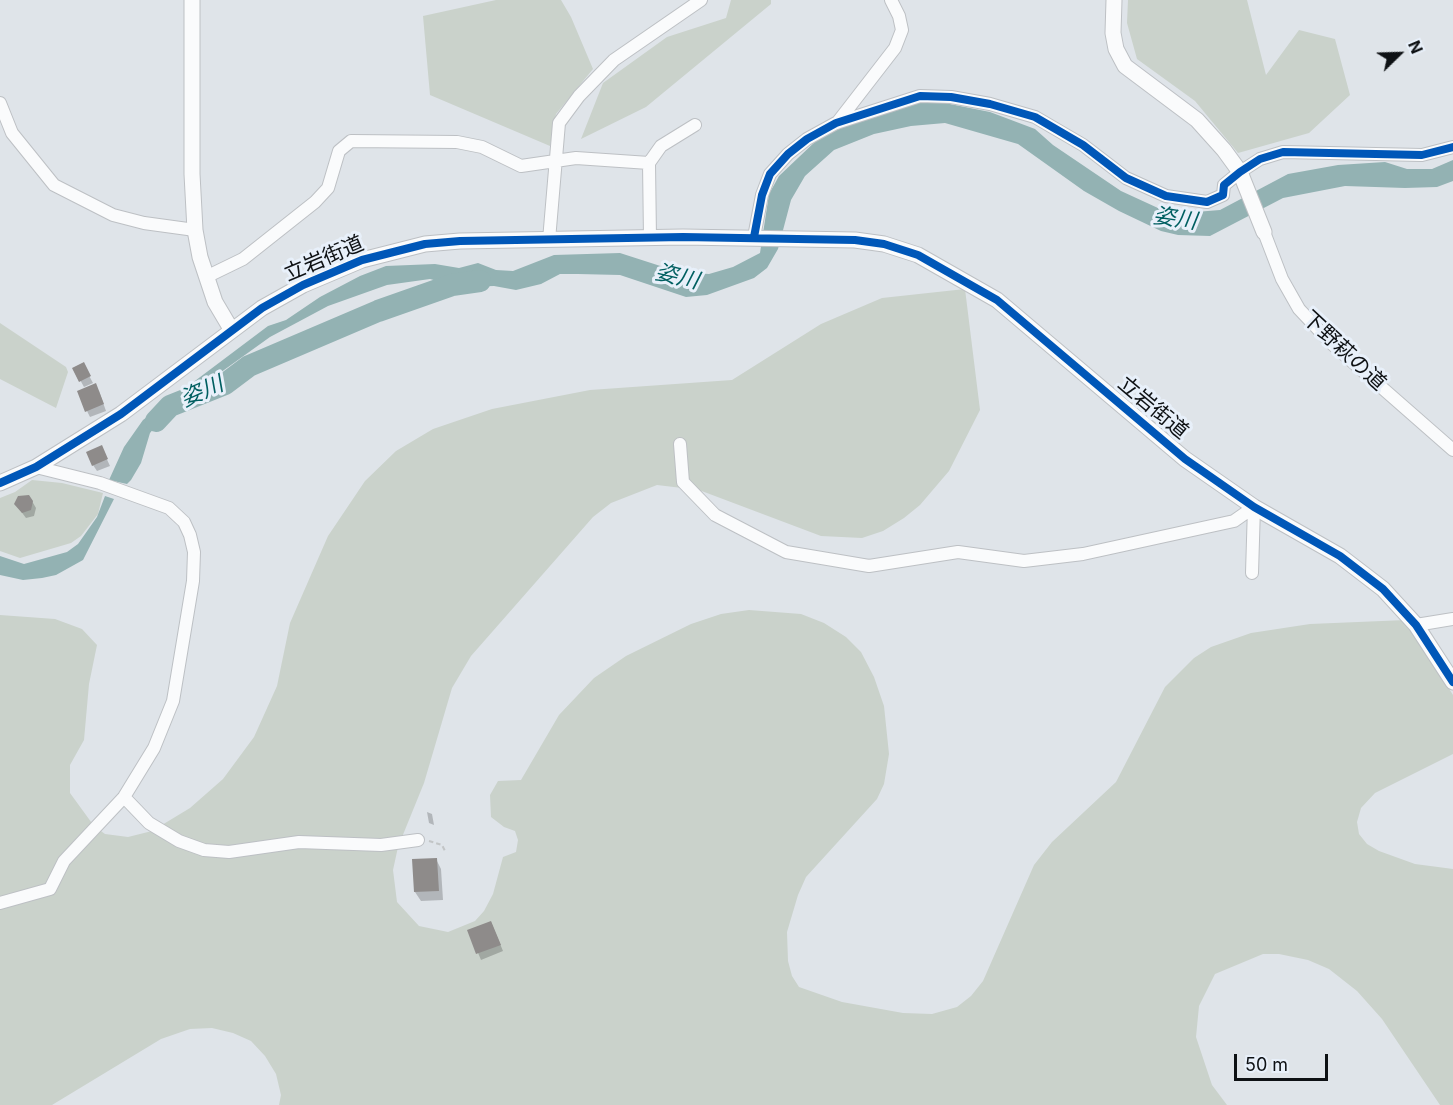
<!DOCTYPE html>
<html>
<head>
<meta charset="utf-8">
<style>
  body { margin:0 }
  #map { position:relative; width:1453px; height:1105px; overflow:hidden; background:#dfe4e9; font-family:Inter,sans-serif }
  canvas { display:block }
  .north { position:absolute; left:1369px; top:24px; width:60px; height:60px; -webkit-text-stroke:4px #e8f0fa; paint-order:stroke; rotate:67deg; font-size:16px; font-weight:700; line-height:24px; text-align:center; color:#0e1114 }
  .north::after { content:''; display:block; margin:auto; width:21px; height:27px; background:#0e1114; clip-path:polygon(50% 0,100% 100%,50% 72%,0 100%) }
  .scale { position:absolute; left:1234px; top:1054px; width:94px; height:27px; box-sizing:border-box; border:3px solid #0e1114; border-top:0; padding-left:8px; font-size:18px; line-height:21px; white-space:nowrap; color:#0e1114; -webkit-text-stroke:4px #e8f0fa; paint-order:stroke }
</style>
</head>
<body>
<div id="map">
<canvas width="1453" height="1105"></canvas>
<div class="north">N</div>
<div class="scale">50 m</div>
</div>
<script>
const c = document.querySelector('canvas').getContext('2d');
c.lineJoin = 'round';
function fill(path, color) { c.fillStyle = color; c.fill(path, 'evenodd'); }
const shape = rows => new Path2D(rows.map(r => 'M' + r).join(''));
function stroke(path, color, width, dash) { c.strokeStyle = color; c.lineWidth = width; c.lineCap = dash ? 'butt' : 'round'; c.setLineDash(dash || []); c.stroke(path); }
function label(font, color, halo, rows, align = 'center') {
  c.font = font + ' Inter,"Noto Sans JP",sans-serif'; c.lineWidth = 6; c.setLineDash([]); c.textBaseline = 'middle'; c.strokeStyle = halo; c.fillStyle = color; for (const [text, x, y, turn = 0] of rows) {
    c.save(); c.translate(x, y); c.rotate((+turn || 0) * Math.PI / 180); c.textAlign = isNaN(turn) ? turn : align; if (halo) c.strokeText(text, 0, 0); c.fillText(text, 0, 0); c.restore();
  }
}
fill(shape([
  [496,0,561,0,571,17,593,69,556,114,550,146,430,95,423,16],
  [731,0,771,0,771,4,646,107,581,139,603,83,667,37,726,18],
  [1128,0,1247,0,1266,75,1299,30,1335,39,1350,95,1309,133,1238,153,1195,101,1137,59,1127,23],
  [965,289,980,410,949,471,920,505,904,518,883,531,862,538,821,536,699,490,657,485,611,503,593,517,471,656,452,688,424,783,398,847,393,870,397,902,419,926,448,932,475,921,484,911,493,894,503,857,516,852,518,840,515,831,504,827,491,817,490,795,498,781,521,780,559,715,594,678,626,656,691,624,721,614,749,610,801,614,824,623,846,637,861,652,874,677,884,706,889,754,884,784,877,799,806,877,798,895,787,932,788,961,792,976,799,987,842,1002,903,1013,932,1014,957,1007,971,996,983,981,1034,865,1052,842,1116,782,1165,687,1194,658,1211,647,1251,633,1310,624,1406,620,1453,695,1453,754,1375,793,1361,808,1357,822,1359,834,1367,844,1379,851,1415,864,1453,869,1453,1105,1440,1105,1382,1019,1357,991,1329,969,1308,960,1279,954,1263,954,1215,974,1199,1006,1196,1037,1212,1085,1227,1105,279,1105,281,1095,276,1074,265,1056,251,1041,233,1033,212,1028,190,1029,161,1039,52,1105,0,1105,0,615,55,619,82,629,97,645,89,684,84,740,70,765,70,793,94,826,105,834,128,837,152,831,190,808,223,779,254,737,277,686,290,623,328,536,365,481,396,451,433,429,492,409,590,390,732,380,821,324,882,298],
  [0,323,66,367,68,372,56,408,0,379],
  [32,480,62,483,103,493,98,514,81,536,71,543,20,558,0,551,0,498,15,492]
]), '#cad2cb');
fill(shape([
  [940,102,990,112,1035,129,1053,145,1121,191,1171,214,1220,210,1288,174,1338,165,1385,162,1407,169,1432,169,1453,160,1453,181,1437,187,1405,188,1345,186,1283,198,1210,236,1178,235,1161,231,1119,211,1084,191,1018,144,945,123,911,126,874,134,834,150,805,176,791,200,778,249,767,268,754,278,707,295,686,297,620,275,578,274,560,274,541,284,516,290,494,286,459,287,430,279,387,285,328,306,270,337,171,408,150,433,141,463,131,480,127,484,109,480,124,447,143,420,268,326,286,320,320,297,360,276,386,266,435,264,459,268,478,263,496,270,513,271,554,255,620,253,679,272,709,274,733,267,760,253,769,194,779,176,818,139,858,120,910,103],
  [105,496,114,499,83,560,56,575,42,578,23,580,0,575,0,556,24,564,67,552,78,544,97,517]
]), '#93b2b3');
fill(shape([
  [74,369,86,370,93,383,84,387],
  [99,391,106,411,90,417,87,411],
  [104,453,110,466,97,471,93,465],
  [29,496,36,508,34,516,26,518,20,510],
  [427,812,432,814,434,825,429,823],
  [436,859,441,869,443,900,421,901,415,892],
  [491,922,503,951,481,960,469,931]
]), '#0003');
stroke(shape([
  [156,421,170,406,225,384,249,366,378,311,452,285,480,281]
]), '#93b2b3', 22);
fill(shape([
  [84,362,91,376,79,382,72,368],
  [96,383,104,404,85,412,77,391],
  [102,445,108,459,92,466,86,452],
  [29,495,33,501,31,510,22,513,14,504,18,496],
  [437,858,439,891,414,892,412,859],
  [491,921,501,945,476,954,467,930]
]), '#8e8b8a');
const minor = shape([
  [0,103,12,133,54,185,113,215,144,223,195,230],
  [837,123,895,48,902,30,899,16,891,0],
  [1264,232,1282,279,1299,309,1331,343,1453,450],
  [754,237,762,195,770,174,788,154,807,139,836,123,920,96,951,97,990,104,1035,117,1083,145,1126,178,1166,196,1207,202,1223,195,1224,185,1240,172,1260,159,1283,152,1422,155,1453,147],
  [650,238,649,163,661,146,695,125],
  [549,240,559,123,579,96,614,60,701,0],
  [206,277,243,259,315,202,328,188,339,151,351,141,457,142,482,147,521,166,576,158,649,163],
  [680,444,683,482,715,515,786,552,869,566,958,552,1024,561,1083,554,1234,521,1254,507],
  [1252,573,1254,507],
  [1416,625,1453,619],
  [124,797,149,823,179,841,204,850,229,852,299,842,381,845,418,840],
  [0,903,50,889,64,861,124,797,154,748,173,701,193,581,194,552,190,535,184,522,169,508,100,483,36,467]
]);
const tertiary = shape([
  [192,0,192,174,195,230,200,257,215,302,231,329],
  [1114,0,1113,33,1116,49,1125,66,1197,120,1224,150,1240,172,1264,232],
  [0,483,36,467,121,414,262,308,303,285,362,260,425,244,460,241,683,237,855,240,884,244,918,255,997,300,1185,459,1254,507,1340,556,1383,589,1416,625,1453,682]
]);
stroke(minor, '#bdc0c4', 14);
stroke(tertiary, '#bdc0c4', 17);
stroke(shape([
  [429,841,442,845,445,851]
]), '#c2c5c6', 2, [4.5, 3]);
stroke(minor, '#fafbfc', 12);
stroke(tertiary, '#fafbfc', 15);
stroke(shape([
  [754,237,762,195,770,174,788,154,807,139,836,123,920,96,951,97,990,104,1035,117,1083,145,1126,178,1166,196,1207,202,1223,195,1224,185,1240,172,1260,159,1283,152,1422,155,1453,147],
  [0,483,36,467,121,414,262,308,303,285,362,260,425,244,460,241,683,237,855,240,884,244,918,255,997,300,1185,459,1254,507,1340,556,1383,589,1416,625,1453,682]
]), '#0057b8', 8);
label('21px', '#0e1114', '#e8f0fa', [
  ["立岩街道",324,259,-23],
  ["下野萩の道",1344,351,43],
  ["立岩街道",1153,408,40]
]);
label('italic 22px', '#005f61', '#e8f0fa', [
  ["姿川",1175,219,8],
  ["姿川",677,277,13],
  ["姿川",202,392,-24]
]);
</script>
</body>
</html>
